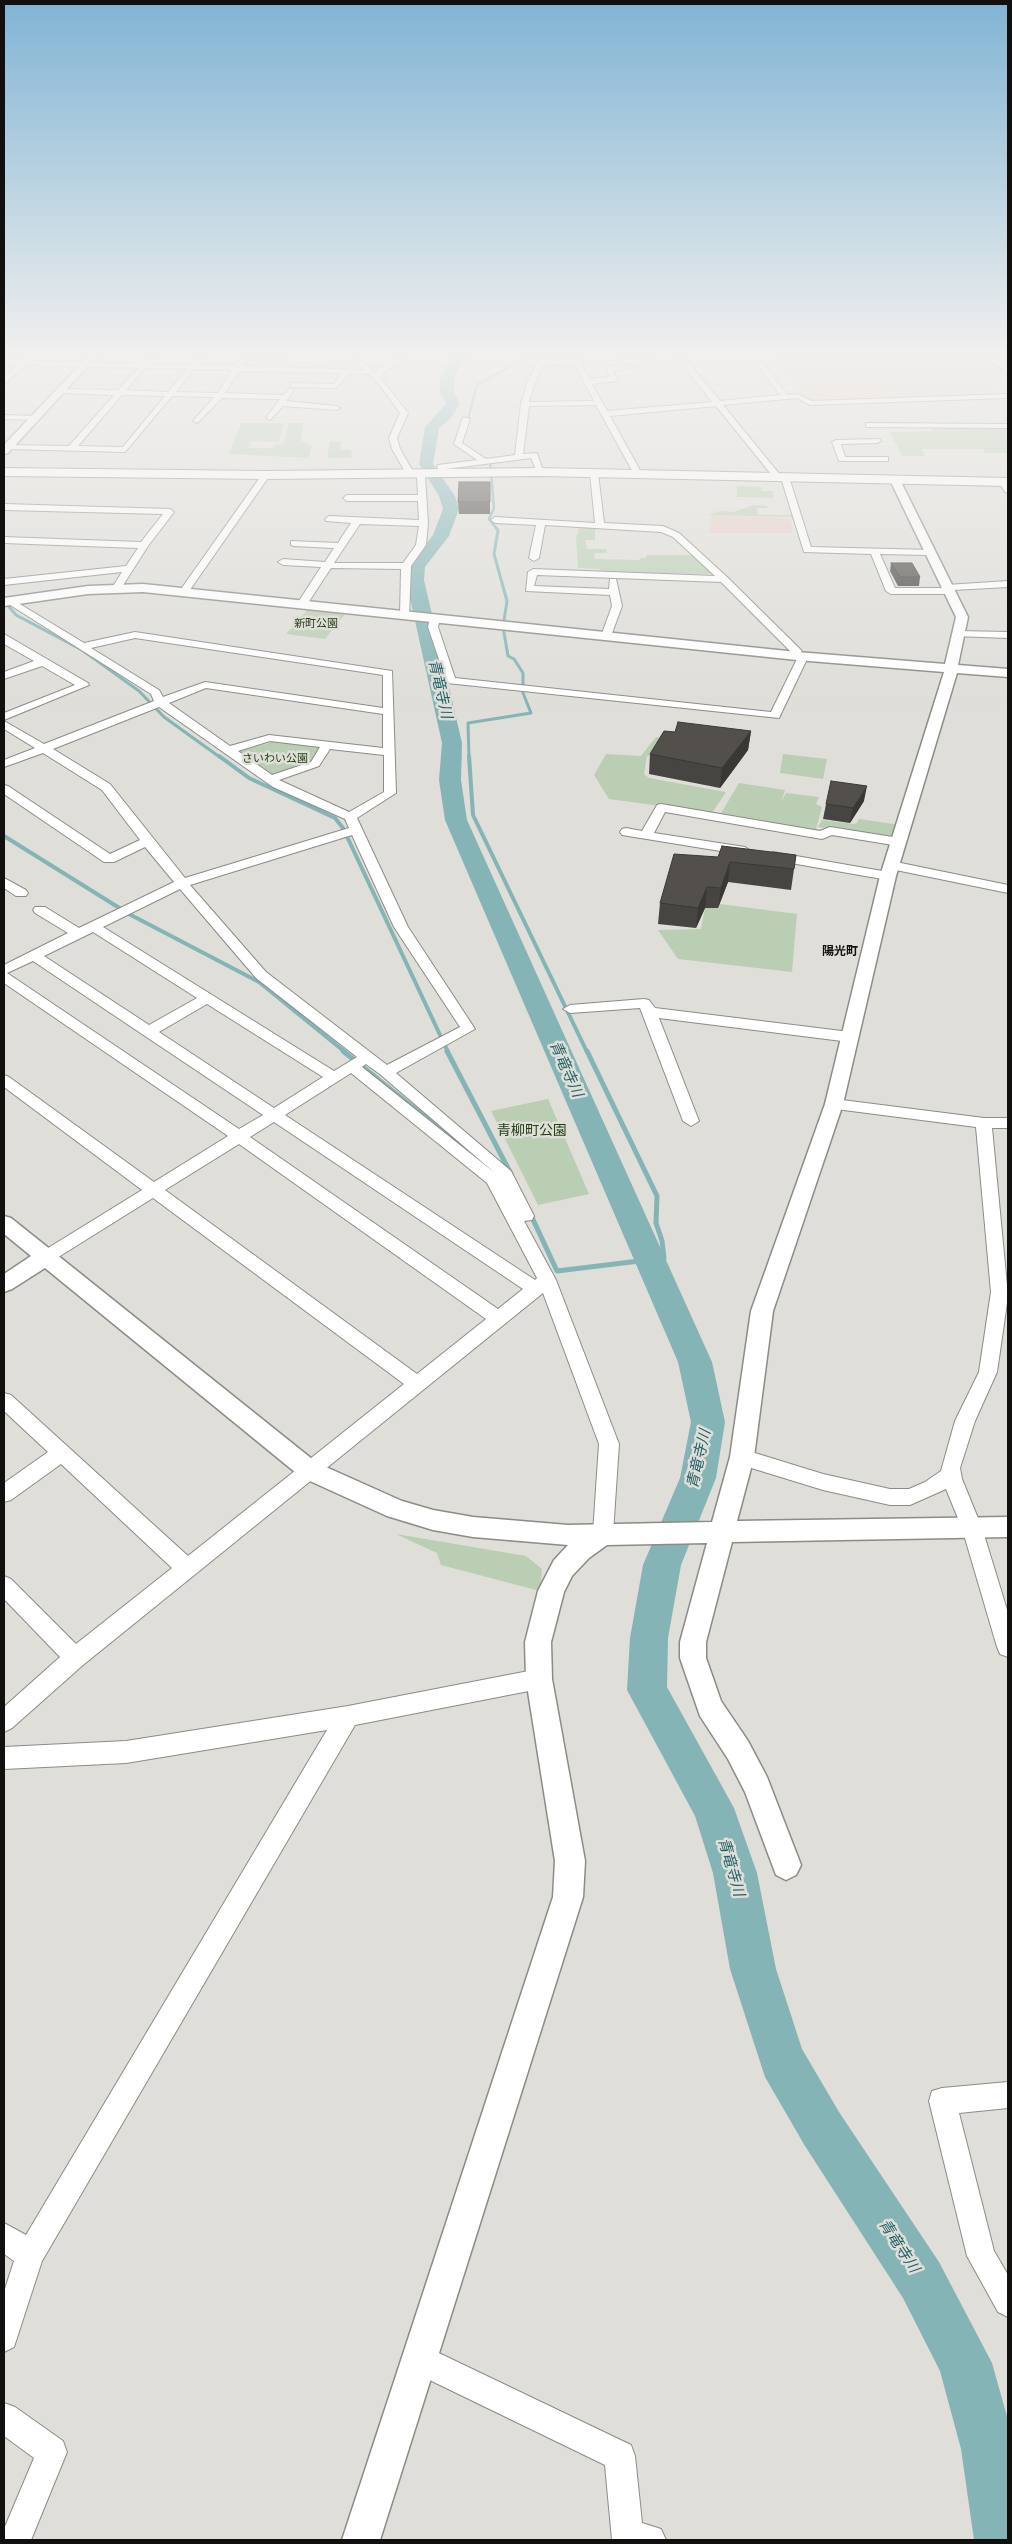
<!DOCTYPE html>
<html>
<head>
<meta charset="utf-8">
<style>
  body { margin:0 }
  #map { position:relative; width:1012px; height:2544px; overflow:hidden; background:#dfded9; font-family:Raleway,sans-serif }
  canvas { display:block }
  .frame { position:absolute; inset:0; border:5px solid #11100f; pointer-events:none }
</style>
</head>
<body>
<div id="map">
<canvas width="1012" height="2544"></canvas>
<div class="frame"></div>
</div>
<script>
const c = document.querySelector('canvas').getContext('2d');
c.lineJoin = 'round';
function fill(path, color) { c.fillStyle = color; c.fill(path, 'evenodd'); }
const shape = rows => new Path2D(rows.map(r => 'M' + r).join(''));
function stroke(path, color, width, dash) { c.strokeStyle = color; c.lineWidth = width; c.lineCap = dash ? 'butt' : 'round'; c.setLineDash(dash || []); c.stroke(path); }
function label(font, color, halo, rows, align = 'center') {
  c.font = font + ' Raleway,"Noto Sans JP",sans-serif'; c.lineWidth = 5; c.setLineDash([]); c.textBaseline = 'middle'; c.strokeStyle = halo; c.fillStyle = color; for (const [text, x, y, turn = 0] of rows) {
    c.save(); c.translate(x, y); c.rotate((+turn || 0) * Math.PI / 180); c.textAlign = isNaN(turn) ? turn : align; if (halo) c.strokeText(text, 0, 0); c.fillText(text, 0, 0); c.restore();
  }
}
fill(shape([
  [835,351,980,351,1008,375,1008,377,995,380,1002,391,993,395,812,402,800,395,777,356,836,354],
  [712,515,789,518,793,533,709,533]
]), '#e7cec8');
fill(shape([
  [845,351,978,351,996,366,867,369],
  [255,352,280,352,297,368,241,368],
  [241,423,284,423,279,442,251,441,248,448,273,448,275,444,284,444,289,423,303,423,301,441,312,446,309,458,229,454],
  [931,426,1008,427,1008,453,985,453,983,449,922,449,925,456,902,456,890,432,933,431],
  [330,441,341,441,340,450,352,450,351,458,327,458],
  [737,486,761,487,761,491,773,491,773,498,737,497],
  [754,505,767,506,767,508,757,508,758,515,790,515,793,513,794,517,709,515,721,511,733,512],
  [580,526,595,527,595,540,585,540,587,549,606,549,607,553,594,553,595,559,640,560,640,558,646,558,646,555,692,555,713,574,600,573,600,569,578,568,576,536],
  [309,608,347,612,325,639,286,634],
  [656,737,675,740,657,757,647,756,644,774,649,778,726,792,712,813,609,799,594,775,606,754,641,756],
  [273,742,321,746,311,763,272,776,236,752],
  [783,754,827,759,823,779,780,773],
  [739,783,785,790,781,802,786,793,819,797,816,804,822,807,816,829,825,830,821,832,720,815],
  [859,819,900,825,895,840,818,827,822,820,854,824,857,823],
  [720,904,797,914,792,972,678,959,658,930,701,929,705,908,718,908],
  [548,1099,589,1194,538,1205,491,1111],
  [396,1534,526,1556,542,1569,540,1591,441,1565,437,1553]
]), '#baceb3');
stroke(shape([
  [467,423,477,385,538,351],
  [477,454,490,461,494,508,489,519,497,529]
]), '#84b4b6', 2.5);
stroke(shape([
  [4,601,16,615,82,650,139,691,164,717,221,758],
  [469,758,468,723,531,713,523,693,523,673,514,659,508,656,503,627,507,601,494,554,498,530,496,528]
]), '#84b4b6', 3);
stroke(shape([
  [219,756,249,778,335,818,343,828,448,1052],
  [469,756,473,815,587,1052],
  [4,836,129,914,259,982,345,1052]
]), '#84b4b6', 4);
stroke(shape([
  [343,1051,477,1159],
  [447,1051,511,1174],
  [530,1213,557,1271,664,1258,662,1241,656,1223,657,1196,587,1051]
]), '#84b4b6', 5);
fill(shape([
  [462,351,476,351,459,366,454,380,454,392,460,404,451,418,439,428,433,464,455,496,459,509,449,536,425,567,424,580,462,743,461,780,467,820,712,1362,725,1422,716,1478,681,1565,668,1638,667,1687,734,1808,757,1873,776,1969,802,2049,839,2112,939,2262,992,2363,1008,2420,1008,2540,974,2540,961,2449,940,2371,903,2298,805,2146,765,2077,730,1969,713,1873,695,1816,627,1690,630,1638,643,1565,680,1478,691,1422,678,1362,445,820,439,780,442,743,406,580,409,567,433,535,443,509,439,496,419,464,425,427,446,404,440,392,440,380,448,361,462,351]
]), '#84b4b6');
const minor = shape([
  [152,351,159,351,149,364,190,365,201,351,208,351,197,365,235,366,244,351,251,351,242,366,364,370,346,351,353,351,375,373,385,363,409,351,417,351,391,367,380,377,408,413,397,438,400,449,414,473,407,475,392,449,389,438,400,413,382,388,369,374,349,374,336,388,294,387,291,387,291,383,334,384,341,373,239,371,225,393,283,395,290,388,294,390,286,401,336,406,340,408,336,410,283,406,270,420,266,418,280,399,222,398,197,423,193,421,214,397,172,396,125,452,8,449,4,447,8,445,69,446,114,395,61,393,58,393,58,389,118,390,138,368,26,365,4,384,4,378,18,365,4,364,4,360,22,360,29,356,33,358,30,361,141,364,152,351],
  [145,368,187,369,168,392,126,390,145,368],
  [194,369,232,370,218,393,176,392,194,369],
  [122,395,165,396,123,447,78,446,122,395],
  [479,351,549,352,546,361,679,351,720,401,780,395,748,351,755,351,787,395,798,394,811,401,1008,394,1006,398,810,405,797,398,723,405,781,476,785,474,789,477,811,547,932,550,934,552,929,555,880,554,895,588,941,588,946,585,1008,581,1008,587,953,590,948,594,891,594,886,591,871,554,804,552,781,478,775,479,716,406,610,416,642,474,641,476,634,474,596,405,529,406,523,454,537,453,544,474,538,474,531,458,446,469,448,475,442,475,437,467,438,465,477,460,454,444,463,417,470,419,462,443,486,459,515,455,521,404,527,383,542,355,482,353,479,351],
  [674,354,712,402,607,411,592,384,618,381,613,371,633,368,629,366,605,367,610,377,590,379,580,363,674,354],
  [574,363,594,401,529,402,535,383,543,366,574,363],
  [836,351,837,353,833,355,808,356,804,354,836,351],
  [980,351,987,351,1008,369,1008,374,980,351],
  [4,415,35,416,39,418,35,420,4,419,4,415],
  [869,423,1008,424,1008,428,866,427,866,423,869,423],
  [880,439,881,441,877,443,841,444,845,457,888,457,888,461,839,461,832,442,836,440,880,439],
  [594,470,598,473,604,523,663,526,679,533,727,577,801,650,802,654,807,655,808,657,779,718,447,683,428,627,430,618,435,615,440,618,438,627,455,678,771,712,797,659,793,658,792,653,721,582,537,575,534,586,609,589,610,579,616,579,622,606,611,636,606,639,601,636,612,606,610,595,526,591,528,572,533,569,715,576,673,537,661,532,545,525,539,558,534,561,529,558,536,525,495,523,491,520,495,517,595,523,590,473,594,470],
  [263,473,270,475,187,594,181,594,179,592,263,473],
  [421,473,425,476,428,523,426,545,411,566,409,617,400,615,401,569,331,568,306,606,298,606,297,604,321,567,283,565,278,562,283,559,325,562,334,548,294,546,291,545,291,541,338,543,351,523,326,521,325,519,329,516,419,520,418,501,347,501,343,498,347,495,418,495,417,476,421,473],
  [360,524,419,526,416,545,403,563,334,563,360,524],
  [1003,479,1008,484,1008,493,1005,492,999,482,1003,479],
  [4,504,170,509,174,512,148,546,120,590,117,591,112,588,122,572,4,585,4,579,126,566,138,548,4,543,4,537,141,542,163,514,4,510,4,504],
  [10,598,84,643,135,632,392,671,396,793,357,818,408,927,475,1029,396,1073,511,1171,534,1216,532,1220,524,1221,556,1280,619,1444,613,1533,610,1539,603,1542,596,1539,593,1533,599,1444,543,1293,83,1665,12,1728,4,1732,4,1707,60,1657,4,1599,4,1576,11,1579,76,1644,172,1568,61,1464,11,1500,4,1502,4,1483,48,1452,4,1411,4,1393,11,1395,188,1556,404,1384,153,1198,52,1261,46,1263,40,1261,37,1257,40,1253,142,1190,4,1087,4,1075,9,1077,154,1182,228,1136,4,983,4,965,68,933,35,913,33,910,35,907,45,907,79,928,174,882,145,847,114,862,104,862,4,794,4,785,8,786,110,854,140,840,102,790,43,753,4,767,4,760,35,748,4,729,4,721,44,744,154,701,151,694,7,603,5,601,10,598],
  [135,638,383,675,383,708,205,682,163,697,159,690,91,648,135,638],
  [206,688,383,714,383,748,269,735,230,746,169,703,206,688],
  [159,707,273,787,345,819,349,828,185,878,110,784,53,749,159,707],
  [270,741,320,747,311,762,272,775,238,751,270,741],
  [330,749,384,755,384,792,349,812,279,780,319,766,330,749],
  [352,835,394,927,460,1027,387,1065,266,972,190,885,352,835],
  [180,889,256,978,357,1057,334,1071,103,927,180,889],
  [93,932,197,998,149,1025,44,956,93,932],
  [33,961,263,1115,239,1129,7,973,33,961],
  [207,1004,323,1077,274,1108,159,1032,207,1004],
  [366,1064,381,1075,495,1173,362,1067,366,1064],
  [351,1073,487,1183,537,1278,535,1280,285,1115,351,1073],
  [274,1122,523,1289,498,1309,250,1137,274,1122],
  [239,1144,486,1319,417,1374,165,1190,239,1144],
  [958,631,1008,632,1008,638,954,636,954,632,958,631],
  [4,634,88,683,89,685,4,720,4,713,75,685,42,666,4,679,4,672,34,661,4,644,4,634],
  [661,804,820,831,830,827,899,838,905,842,899,846,832,835,822,839,665,812,654,833,745,847,751,851,745,855,622,835,620,832,622,829,626,828,642,831,657,805,661,804],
  [773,852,888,872,894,876,888,880,768,859,767,856,773,852],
  [891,861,1008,885,1008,893,886,868,885,865,891,861],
  [4,878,26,890,28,893,26,896,16,896,4,888,4,878],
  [644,999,649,1000,655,1008,850,1032,857,1037,850,1042,659,1018,699,1121,691,1126,683,1121,640,1008,570,1013,563,1009,570,1005,644,999],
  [834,1099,984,1118,1008,1118,1008,1128,992,1128,1008,1296,997,1372,975,1421,960,1468,962,1479,982,1528,1008,1613,1008,1657,1000,1654,997,1647,962,1528,946,1489,910,1505,890,1505,823,1490,735,1463,732,1457,735,1451,742,1449,823,1474,890,1489,909,1489,925,1482,941,1471,955,1421,979,1372,991,1292,976,1127,828,1108,826,1104,828,1100,834,1099],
  [539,1669,547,1672,550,1679,547,1686,539,1689,355,1725,42,2261,14,2347,4,2352,4,2292,14,2261,4,2254,4,2223,26,2235,327,1730,126,1763,4,1769,4,1747,126,1741,348,1706,539,1669],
  [1008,2082,1008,2108,959,2113,994,2251,1008,2275,1008,2317,998,2312,967,2256,929,2101,932,2091,942,2088,1008,2082],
  [420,2344,631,2445,635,2456,642,2523,661,2529,666,2540,612,2540,605,2465,409,2370,405,2359,409,2348,420,2344],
  [4,2403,15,2407,63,2441,67,2452,31,2540,4,2540,4,2529,34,2458,4,2436,4,2403]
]);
const tertiary = shape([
  [93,351,102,351,8,453,4,454,4,445,93,351],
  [895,477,900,480,968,617,958,665,1008,669,1008,677,957,673,896,876,843,1104,773,1311,754,1457,737,1521,1008,1517,1008,1537,732,1542,706,1642,706,1658,721,1701,748,1741,767,1777,801,1865,796,1875,786,1880,776,1875,745,1792,728,1759,700,1716,680,1658,680,1642,707,1543,607,1545,589,1558,572,1576,564,1592,551,1642,552,1679,585,1861,583,1897,380,2540,342,2540,553,1897,555,1861,526,1679,525,1642,538,1591,554,1560,568,1545,473,1537,433,1530,387,1516,301,1477,45,1268,12,1289,4,1292,4,1274,31,1256,4,1234,4,1216,11,1218,317,1463,402,1501,433,1510,473,1517,568,1525,712,1522,730,1457,751,1311,825,1104,880,876,944,672,797,660,143,592,88,594,4,606,4,598,88,586,143,584,797,652,945,664,956,617,890,480,895,477]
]);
const primary = shape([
  [4,468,266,471,541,468,1008,478,1008,486,541,476,266,479,4,476,4,468]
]);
stroke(minor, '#8c8b86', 2);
stroke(tertiary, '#8c8b86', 3);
stroke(primary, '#8c8b86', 2);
fill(minor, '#fff');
fill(tertiary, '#fff');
fill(primary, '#fff');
fill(shape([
  [490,482,490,514,459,514,458,502],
  [891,563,920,577,919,586,898,586,890,571],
  [751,731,748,750,720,788,649,774,650,754,675,732],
  [864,801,850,823,823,819,826,804],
  [796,855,791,890,728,882,718,908,705,908,696,928,658,924,660,903,718,857]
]), '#474541');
fill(shape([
  [751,731,748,750,720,788,722,768],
  [867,786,864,801,850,823,853,808],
  [730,862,728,882,718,908,721,888],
  [707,887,705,908,696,928,698,908]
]), '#3a3835');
const building = shape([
  [459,482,490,482,490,502,458,502,459,482],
  [891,563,912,563,920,577,900,577,891,563],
  [678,722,751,731,722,768,650,754,664,731,675,732,678,722],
  [831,781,867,786,853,808,826,804,831,781],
  [722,846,796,855,794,869,730,862,721,888,707,887,698,908,660,903,674,854,718,857,722,846]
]);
fill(building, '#53504c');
stroke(building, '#3a3835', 1);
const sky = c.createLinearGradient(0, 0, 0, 707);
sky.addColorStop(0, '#80b4d4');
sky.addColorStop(0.5, '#f1f0ee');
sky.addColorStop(1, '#f1f0ee00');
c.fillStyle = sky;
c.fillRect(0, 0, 1012, 707);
label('11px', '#1f3e11', '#dfded9', [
  ["新町公園",316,624],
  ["さいわい公園",275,759]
]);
label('bold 12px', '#11100f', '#dfded9', [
  ["陽光町",840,951]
]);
label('14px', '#1f3e11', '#dfded9', [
  ["青柳町公園",532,1131]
]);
label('italic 15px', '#216266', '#dfded9', [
  ["青竜寺川",440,689,77],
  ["青竜寺川",566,1069,66],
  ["青竜寺川",699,1459,-77],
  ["青竜寺川",731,1867,74],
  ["青竜寺川",899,2246,57]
]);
</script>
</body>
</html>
